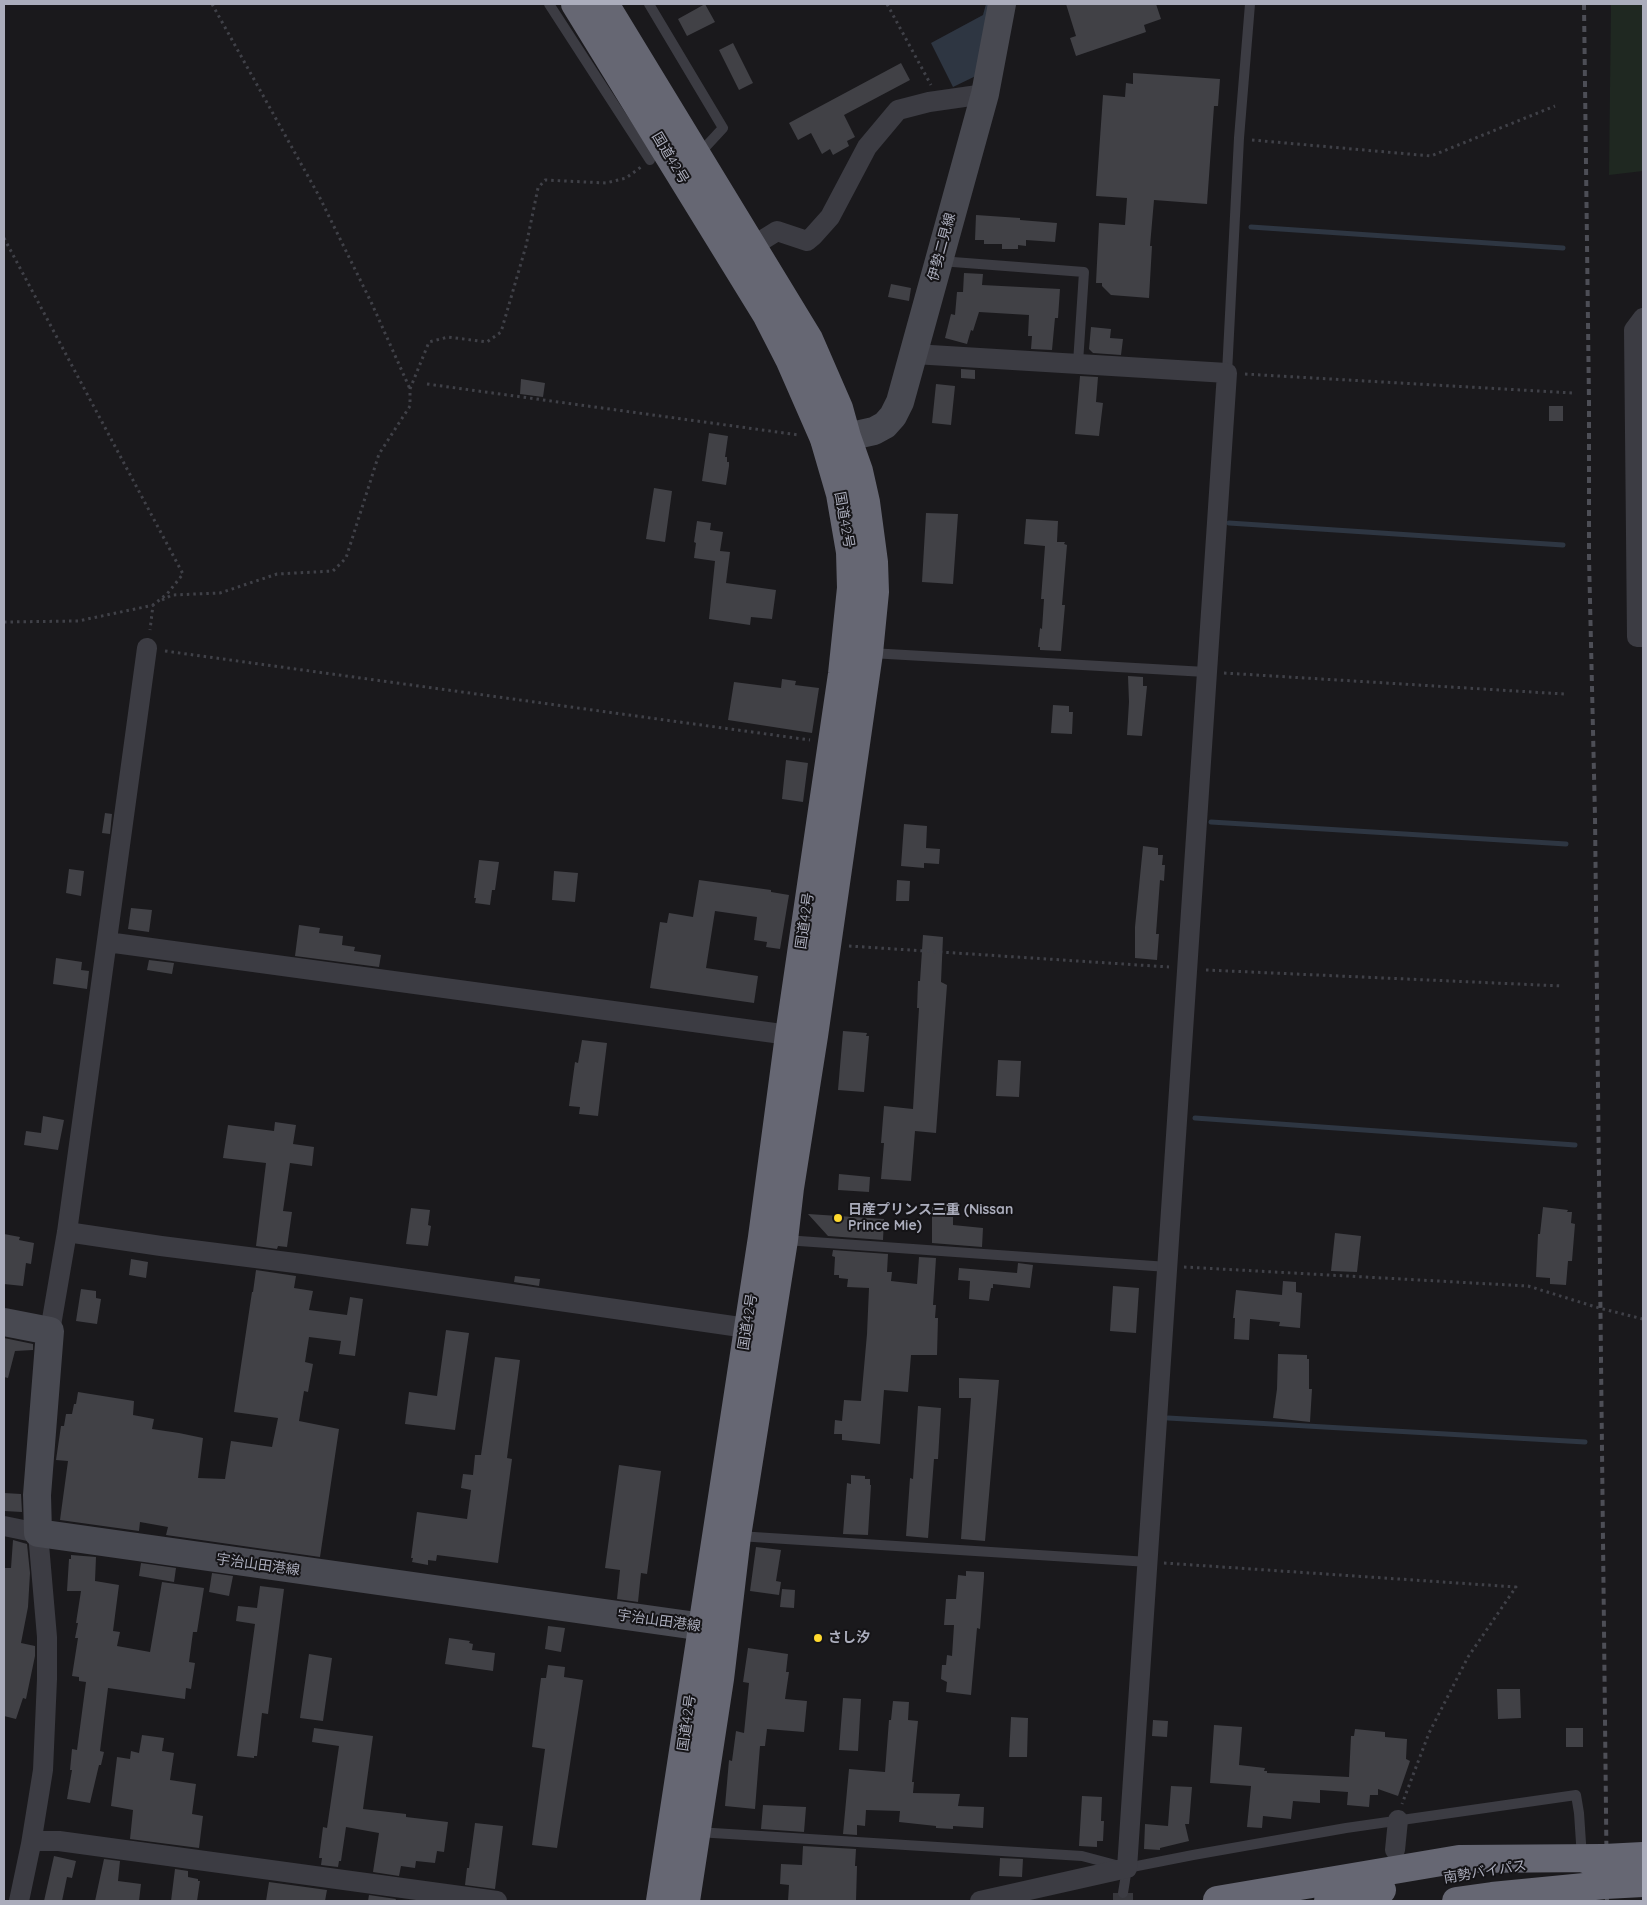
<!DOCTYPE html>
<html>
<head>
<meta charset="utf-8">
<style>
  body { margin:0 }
  #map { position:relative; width:1647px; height:1905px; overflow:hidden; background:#1a191c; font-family:Quicksand,sans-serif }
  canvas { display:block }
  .frame { position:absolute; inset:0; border:5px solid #abadbc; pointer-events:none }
</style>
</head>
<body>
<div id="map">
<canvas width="1647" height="1905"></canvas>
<div class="frame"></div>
</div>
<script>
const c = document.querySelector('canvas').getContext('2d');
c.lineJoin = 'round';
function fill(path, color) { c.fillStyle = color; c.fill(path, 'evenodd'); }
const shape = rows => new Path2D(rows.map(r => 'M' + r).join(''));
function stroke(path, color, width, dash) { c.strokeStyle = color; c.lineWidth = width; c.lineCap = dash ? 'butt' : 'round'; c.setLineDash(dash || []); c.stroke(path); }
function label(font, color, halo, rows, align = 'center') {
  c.font = font + ' Quicksand,"Noto Sans JP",sans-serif'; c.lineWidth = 4; c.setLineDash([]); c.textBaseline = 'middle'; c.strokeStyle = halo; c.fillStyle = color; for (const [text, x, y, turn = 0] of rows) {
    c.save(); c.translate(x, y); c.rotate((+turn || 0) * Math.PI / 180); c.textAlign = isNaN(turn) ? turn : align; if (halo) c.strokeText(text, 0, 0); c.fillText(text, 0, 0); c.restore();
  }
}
fill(shape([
  [1611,4,1643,4,1643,171,1609,175]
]), '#1f2821');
fill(shape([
  [986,4,998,4,984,72,953,87,931,43,983,15]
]), '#2e3642');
stroke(shape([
  [1251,227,1563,248],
  [1229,523,1563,545],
  [1211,822,1566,844],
  [1195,1118,1575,1145],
  [1168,1418,1585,1442]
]), '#2e3642', 5);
fill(shape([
  [705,4,715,22,687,36,678,19],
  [1066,4,1156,4,1161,19,1144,25,1146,32,1076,56,1070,38,1076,36],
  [733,43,753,83,739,90,719,50],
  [901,63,910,80,844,115,855,137,847,141,849,146,833,155,830,149,822,154,811,133,798,140,789,123],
  [1133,73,1220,79,1218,106,1214,106,1207,204,1154,200,1150,246,1152,246,1149,298,1111,295,1102,286,1102,283,1096,283,1099,223,1125,225,1127,198,1096,196,1103,95,1125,97,1126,83,1133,84],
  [976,215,1020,218,1020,220,1057,223,1055,242,1026,240,1026,246,1018,245,1018,249,1002,249,1002,244,984,244,984,240,975,240],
  [964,273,983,274,982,285,1060,289,1058,318,1055,318,1052,350,1031,349,1032,336,1028,336,1029,315,979,312,973,331,971,330,967,344,945,338,951,314,955,315,957,292,963,292],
  [891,284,911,288,909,301,888,297],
  [1091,327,1111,329,1110,338,1123,339,1121,355,1093,353,1089,349],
  [961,369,975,370,975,379,961,378],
  [1080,376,1098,377,1096,402,1103,403,1099,436,1075,434],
  [521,379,545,383,543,397,520,394],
  [936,384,955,386,951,425,932,423],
  [1549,406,1563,406,1563,421,1549,421],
  [709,433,728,436,725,457,727,457,727,462,729,462,729,466,726,485,702,481],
  [654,488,672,491,665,542,646,539],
  [926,513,958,514,953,584,922,582],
  [1026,519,1058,521,1057,542,1065,542,1064,544,1067,545,1062,605,1065,605,1061,651,1040,650,1040,647,1038,647,1040,628,1042,629,1044,599,1041,599,1045,546,1024,544],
  [697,521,711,523,710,530,723,532,720,551,730,552,726,583,776,590,772,619,751,617,750,625,709,619,715,561,694,558,696,543,694,542],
  [1128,676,1143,677,1143,686,1147,686,1142,736,1127,735,1129,702],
  [782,679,796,681,795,685,819,688,812,733,728,720,734,682,781,688],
  [1053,705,1069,706,1069,712,1073,712,1072,734,1051,733],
  [786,760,808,763,803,802,782,799],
  [105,813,112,814,110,834,102,833],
  [904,824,927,826,926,848,940,849,939,864,924,863,924,868,901,866],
  [1143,846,1158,848,1158,855,1163,855,1162,865,1165,865,1164,881,1160,880,1156,934,1159,934,1157,960,1135,958,1135,927],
  [479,860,499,862,495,890,492,890,490,905,475,903,476,898,474,898],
  [69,869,84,871,81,896,66,893],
  [554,871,578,873,575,902,552,900],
  [699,880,771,890,771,892,789,895,780,949,766,947,767,942,754,940,757,917,715,911,706,968,758,976,754,1003,650,988,660,922,667,923,669,913,693,917],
  [897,880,910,881,909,901,896,901],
  [131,908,152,910,149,932,128,929],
  [299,925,320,928,319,933,343,936,342,945,355,947,354,951,381,955,379,967,295,956],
  [923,935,943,937,941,982,947,985,936,1133,915,1131,911,1181,881,1179,884,1143,881,1143,884,1106,913,1109,919,1008,917,1008,918,981,920,981],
  [56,958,82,962,81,970,89,971,87,989,53,984],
  [149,960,174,963,172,974,147,970],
  [843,1031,867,1033,866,1036,869,1036,864,1092,838,1090],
  [582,1040,607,1043,598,1116,579,1114,580,1107,569,1106,575,1062,578,1063],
  [998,1060,1021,1061,1019,1097,996,1096],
  [43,1116,64,1120,58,1150,24,1145,26,1131,41,1133],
  [275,1122,296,1125,293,1144,314,1147,312,1166,290,1163,283,1211,292,1212,287,1247,278,1246,277,1249,256,1246,266,1163,223,1158,228,1125,274,1131],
  [839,1174,870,1177,869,1192,838,1190],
  [932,1207,953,1207,953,1225,983,1228,982,1247,932,1243],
  [1543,1207,1568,1210,1567,1212,1572,1212,1571,1223,1575,1224,1572,1261,1568,1261,1566,1285,1550,1284,1550,1278,1536,1277,1538,1234,1540,1234],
  [411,1208,430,1210,428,1225,431,1226,428,1246,406,1244],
  [808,1214,884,1219,883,1240,828,1236],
  [1335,1233,1361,1236,1357,1272,1331,1271],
  [4,1234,20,1237,19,1240,34,1243,31,1264,26,1263,23,1286,4,1284],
  [833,1250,888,1254,887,1272,892,1272,891,1281,917,1284,919,1257,936,1258,933,1305,936,1305,935,1318,938,1318,937,1355,911,1355,908,1392,884,1390,880,1444,842,1440,842,1434,834,1434,835,1420,842,1421,844,1400,861,1401,867,1334,869,1288,847,1287,848,1279,839,1278,839,1275,834,1275,835,1257,832,1256],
  [131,1259,148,1262,146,1278,129,1275],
  [1018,1263,1033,1265,1030,1288,993,1284,993,1288,991,1288,989,1301,969,1299,970,1281,958,1280,959,1268,1017,1273],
  [256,1270,296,1276,294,1288,313,1291,309,1310,347,1315,350,1297,363,1299,355,1356,339,1354,341,1341,309,1337,305,1362,313,1364,308,1392,304,1391,299,1421,339,1429,320,1557,166,1535,168,1527,140,1522,139,1531,60,1520,68,1461,56,1460,61,1426,64,1426,66,1414,72,1414,74,1404,76,1404,78,1392,134,1401,133,1415,154,1419,152,1429,179,1433,203,1438,198,1478,225,1479,231,1441,272,1447,278,1418,234,1412,252,1292,253,1292],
  [515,1276,540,1279,539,1286,514,1282],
  [1283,1281,1296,1282,1296,1292,1302,1293,1300,1328,1279,1326,1280,1322,1250,1319,1249,1340,1234,1339,1235,1318,1233,1318,1236,1290,1282,1295],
  [1113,1286,1139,1288,1136,1333,1110,1331],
  [81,1289,96,1291,96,1298,101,1299,97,1324,76,1321],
  [446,1330,469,1333,455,1430,405,1424,409,1392,437,1396],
  [4,1338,33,1344,33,1350,15,1351,8,1378,4,1377],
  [1278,1354,1307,1355,1307,1359,1309,1359,1309,1389,1312,1389,1310,1422,1273,1418,1277,1389],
  [495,1357,520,1360,507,1458,512,1459,498,1563,437,1555,436,1561,428,1560,428,1565,412,1562,413,1558,411,1558,417,1512,467,1519,471,1490,461,1488,463,1474,473,1475,475,1455,481,1455],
  [959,1378,999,1380,985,1541,961,1539,971,1398,959,1398],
  [918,1406,941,1408,938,1459,934,1459,928,1538,906,1536,910,1478,913,1479],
  [619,1465,661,1471,647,1574,641,1573,638,1602,617,1599,620,1570,605,1568],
  [851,1475,865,1476,865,1479,870,1479,870,1485,871,1485,868,1535,843,1534,847,1483,851,1484],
  [4,1493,21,1494,22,1512,4,1511],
  [13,1540,27,1544,30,1573,28,1607,21,1643,35,1646,35,1656,26,1699,23,1698,16,1719,4,1716,4,1568,11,1568],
  [756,1547,781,1550,776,1581,781,1582,779,1595,750,1591],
  [71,1555,96,1557,95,1581,119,1585,113,1631,120,1632,117,1646,150,1652,162,1582,204,1588,197,1632,193,1632,189,1662,195,1663,191,1689,186,1688,185,1699,108,1688,100,1751,104,1752,101,1765,99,1765,90,1803,67,1799,72,1770,70,1770,72,1749,77,1750,86,1682,79,1681,79,1677,72,1676,78,1638,75,1638,78,1623,76,1623,81,1591,67,1591,69,1559,71,1559],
  [141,1563,176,1568,174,1582,139,1576],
  [966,1571,984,1572,984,1577,980,1629,977,1628,971,1695,946,1692,947,1682,941,1679,942,1665,946,1665,947,1655,952,1656,954,1625,944,1625,946,1599,956,1599,958,1575,966,1576],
  [212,1573,233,1576,229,1596,209,1592],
  [260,1586,284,1589,268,1714,262,1713,257,1756,254,1756,254,1758,237,1756,255,1624,236,1621,238,1606,257,1608],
  [782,1589,795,1590,794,1608,780,1607],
  [548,1626,565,1628,561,1652,545,1649],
  [449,1638,470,1641,469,1643,473,1644,472,1650,495,1653,493,1671,445,1664],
  [748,1648,788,1654,786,1672,789,1672,785,1699,807,1701,804,1732,767,1729,765,1746,760,1746,755,1809,725,1806,729,1760,732,1761,736,1731,744,1733,749,1683,743,1682],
  [309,1654,332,1658,323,1721,300,1718],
  [548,1665,565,1667,564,1677,583,1680,557,1848,532,1845,545,1749,532,1747,541,1678,546,1678],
  [1497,1689,1520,1689,1521,1718,1498,1719],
  [843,1698,861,1699,858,1751,839,1750],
  [893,1701,909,1702,908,1720,918,1721,912,1782,914,1782,913,1793,960,1794,958,1806,984,1807,983,1828,953,1826,953,1829,936,1828,936,1826,899,1822,900,1811,866,1810,865,1826,857,1825,857,1835,843,1834,849,1769,885,1772,889,1720,891,1720],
  [1011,1717,1028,1718,1027,1757,1009,1757],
  [1153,1720,1168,1721,1167,1737,1152,1736],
  [1214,1725,1242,1727,1239,1765,1265,1768,1264,1771,1267,1771,1267,1773,1349,1777,1351,1736,1354,1736,1355,1729,1385,1732,1385,1737,1407,1739,1406,1759,1410,1761,1398,1796,1378,1789,1378,1795,1370,1795,1369,1807,1347,1805,1348,1792,1320,1790,1320,1803,1293,1801,1291,1819,1263,1816,1262,1828,1247,1827,1251,1786,1210,1783],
  [314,1728,373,1736,363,1809,406,1814,406,1817,448,1822,444,1852,437,1851,435,1863,416,1861,415,1868,401,1866,399,1876,373,1872,379,1833,346,1827,341,1861,339,1861,338,1867,321,1865,322,1858,319,1858,323,1827,327,1828,339,1746,312,1742],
  [1566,1728,1583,1728,1583,1747,1566,1747],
  [142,1735,164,1738,162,1751,174,1753,170,1780,196,1784,192,1814,203,1816,199,1848,130,1839,133,1810,111,1806,117,1757,130,1759,131,1751,139,1753],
  [1171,1786,1192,1787,1189,1824,1185,1824,1189,1841,1160,1848,1160,1850,1144,1849,1145,1824,1168,1826],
  [1082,1796,1102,1797,1101,1821,1104,1821,1103,1841,1097,1841,1097,1847,1079,1846],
  [763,1805,806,1807,804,1832,761,1829],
  [475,1823,503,1826,495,1889,465,1885,467,1868,469,1868],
  [803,1846,856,1849,855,1866,857,1866,856,1901,788,1901,789,1885,780,1884,781,1864,802,1865],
  [54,1856,76,1861,72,1878,67,1877,62,1901,44,1901],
  [1000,1858,1023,1859,1022,1877,999,1876],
  [104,1859,120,1861,118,1881,141,1884,139,1901,95,1901],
  [175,1869,188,1871,188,1877,198,1879,198,1881,200,1881,197,1901,171,1901],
  [269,1882,327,1890,325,1901,266,1901],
  [369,1895,396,1899,395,1901,368,1901]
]), '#414146');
stroke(shape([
  [1123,1901,1123,1893]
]), '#37373c', 20, [20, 10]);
stroke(shape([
  [212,4,319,196,372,304,410,389],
  [887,4,931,85],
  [1252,140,1431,156,1555,106],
  [4,238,183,574,167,594,153,605,150,630],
  [1245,374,1572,393],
  [427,384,799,435],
  [162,600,172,595,220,593,277,574,333,571,346,558,379,454,410,406,410,389,429,342,448,337,487,342,501,332,526,246,538,188,545,180,606,183,626,178,641,167],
  [4,622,78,621,154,605],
  [165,651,810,740],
  [1224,673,1564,694],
  [849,946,1169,967],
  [1206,970,1562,986],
  [1184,1267,1528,1286,1599,1308,1643,1319],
  [1164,1563,1516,1587,1468,1657,1429,1733,1402,1804]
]), '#404148', 3, [2.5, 4]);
stroke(shape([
  [549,4,650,160],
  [649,4,723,128,698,155],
  [940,261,1084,272,1078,363],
  [1227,373,1239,138,1250,4],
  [870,653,1206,672],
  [785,1240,1168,1267],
  [738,1536,1149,1562],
  [697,1832,1082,1856,1127,1868,1193,1855,1346,1828,1576,1795,1579,1813,1582,1858],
  [1123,1893,1127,1868]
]), '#3c3c43', 10);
stroke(shape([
  [753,246,777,231,807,241,813,236,830,217,867,147,898,110,929,102,985,94],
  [1643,318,1634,330,1637,637,1643,637],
  [914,354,1227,373,1127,1868,980,1901],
  [107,942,789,1035],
  [67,1232,161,1246,303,1264,747,1328],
  [50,1331,67,1232,147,648],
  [4,1526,38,1533,47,1637,47,1679,43,1770,31,1844,19,1901],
  [31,1844,38,1841,59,1841,497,1901],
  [1395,1850,1398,1820]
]), '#3c3c43', 20);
stroke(shape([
  [824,439,847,437,874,431,885,425,893,416,900,402,985,94,1002,4],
  [4,1322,50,1331,37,1495,38,1533,725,1630]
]), '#484951', 28);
stroke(shape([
  [575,4,767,316,789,359,824,439,840,494,850,552,851,588,842,674,789,1035,762,1237,660,1901],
  [605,4,809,339,839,408,847,437,859,471,866,502,874,562,875,592,869,653,814,1036,790,1188,784,1240,737,1536,720,1679,686,1901]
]), '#666773', 28);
stroke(shape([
  [1584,4,1589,402,1589,557,1595,817,1607,1901]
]), '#4d4e56', 4, [6, 5]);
stroke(shape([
  [1585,1859,1643,1856],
  [1217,1900,1459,1859,1603,1858],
  [1328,1901,1382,1890],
  [1456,1901,1492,1896,1605,1885,1643,1883]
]), '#666773', 28);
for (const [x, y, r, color] of [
  [838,1218,5,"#ffd92e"],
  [818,1638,5,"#ffd92e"]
]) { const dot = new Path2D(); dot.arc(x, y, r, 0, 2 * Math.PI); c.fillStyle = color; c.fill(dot); stroke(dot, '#151417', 2); }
label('14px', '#abadbc', '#151417', [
  ["国道42号",670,158,59],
  ["伊勢二見線",942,247,-75],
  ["国道42号",844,520,80],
  ["国道42号",805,921,-82],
  ["国道42号",748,1322,-81],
  ["宇治山田港線",258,1565,8],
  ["宇治山田港線",659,1621,8],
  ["国道42号",687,1723,-82],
  ["南勢バイパス",1485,1872,-9]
]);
label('bold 14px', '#abadbc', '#151417', [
  ["日産プリンス三重 (Nissan",848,1210],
  ["Prince Mie)",848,1226],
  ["さし汐",828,1638]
], 'left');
</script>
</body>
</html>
